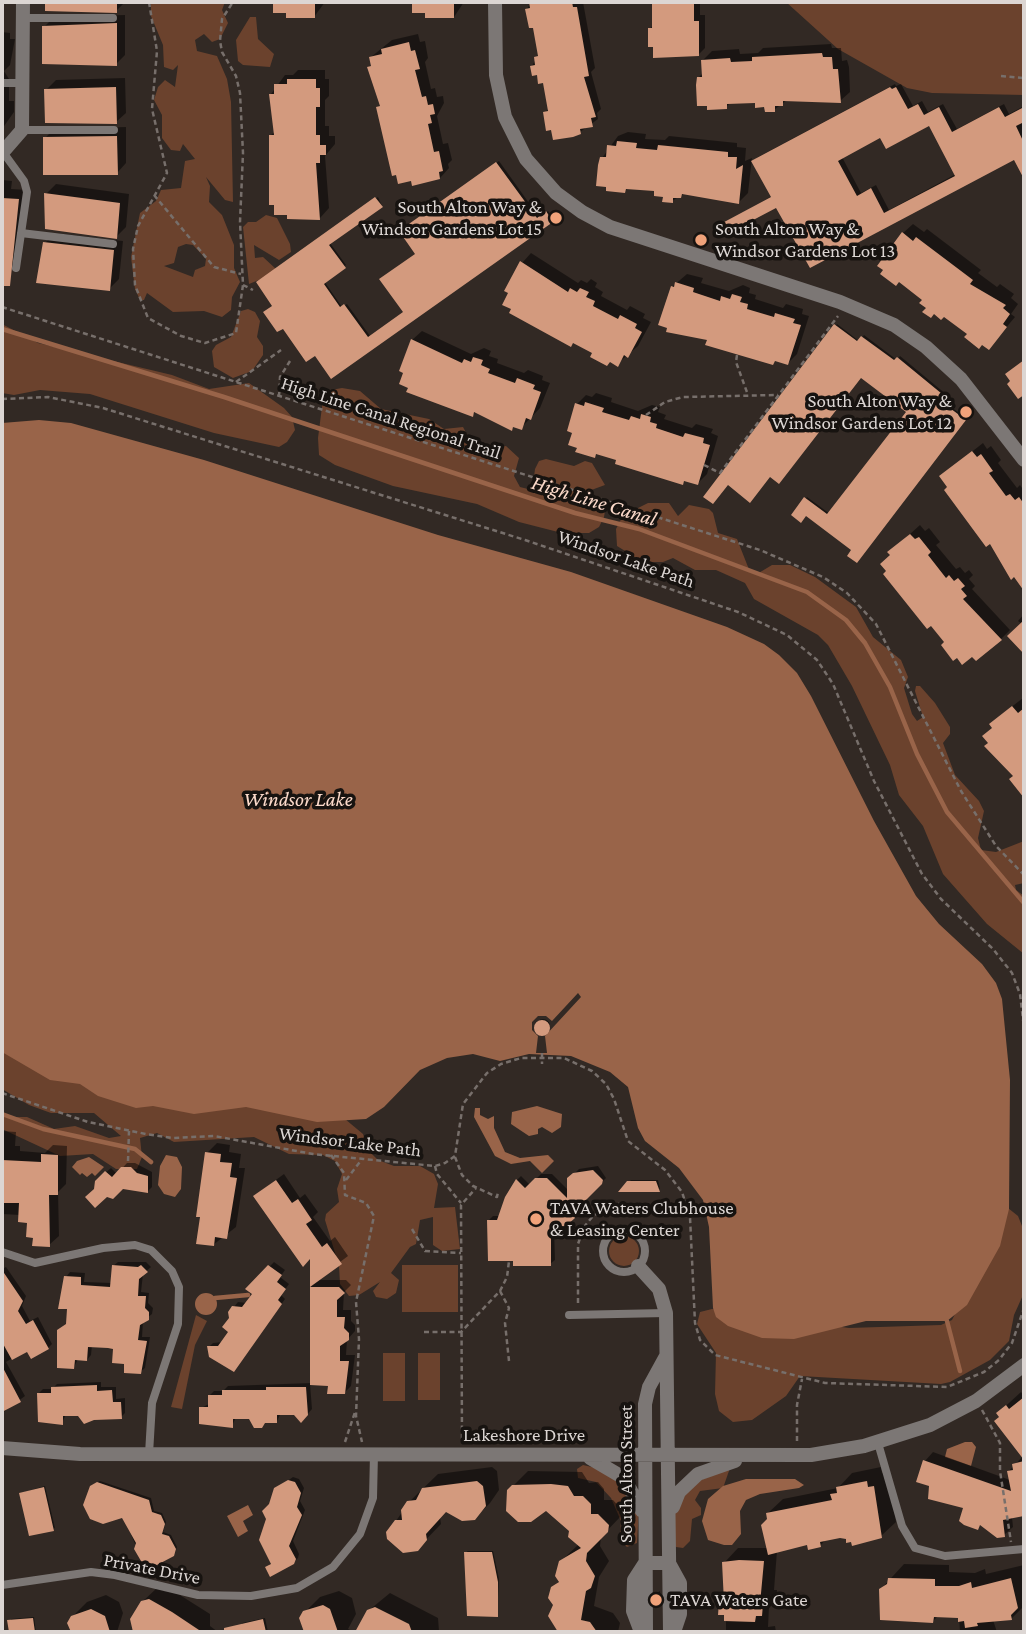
<!DOCTYPE html>
<html>
<head>
<meta charset="utf-8">
<style>
  body { margin:0 }
  #map { position:relative; width:1026px; height:1634px; overflow:hidden; background:#322924; font-family:"Crimson Pro",serif }
  canvas { display:block }
  .frame { position:absolute; inset:0; border:4px solid #dcd6d3; pointer-events:none }
</style>
</head>
<body>
<div id="map">
<canvas width="1026" height="1634"></canvas>
<div class="frame"></div>
</div>
<script>
const c = document.querySelector('canvas').getContext('2d');
c.lineJoin = 'round';
function fill(path, color) { c.fillStyle = color; c.fill(path, 'evenodd'); }
const shape = rows => new Path2D(rows.map(r => 'M' + r).join(''));
function stroke(path, color, width, dash) { c.strokeStyle = color; c.lineWidth = width; c.lineCap = dash ? 'butt' : 'round'; c.setLineDash(dash || []); c.stroke(path); }
function label(font, color, halo, rows, align = 'center') {
  c.font = font + ' "Crimson Pro",serif'; c.lineWidth = 7; c.setLineDash([]); c.textBaseline = 'middle'; c.strokeStyle = halo; c.fillStyle = color; for (const [text, x, y, turn = 0] of rows) {
    c.save(); c.translate(x, y); c.rotate((+turn || 0) * Math.PI / 180); c.textAlign = isNaN(turn) ? turn : align; if (halo) c.strokeText(text, 0, 0); c.fillText(text, 0, 0); c.restore();
  }
}
fill(shape([
  [151,2,225,2,222,10,228,23,220,39,212,42,204,34,195,40,197,51,217,56,227,79,231,102,233,202,225,200,206,177,210,186,209,202,222,215,234,245,234,268,240,282,232,297,231,310,222,317,204,311,173,312,147,293,144,300,140,300,135,289,131,257,140,213,156,201,161,190,181,188,185,161,195,159,183,144,180,151,171,150,162,138,162,115,154,100,158,87,165,80,175,87,178,65,173,70,164,67,163,45,151,16],
  [186,244,193,245,206,259,205,266,195,270,193,277,164,266,174,263,178,247],
  [786,2,1024,2,1024,95,932,93,907,88,838,49],
  [250,17,256,17,258,39,274,54,270,67,243,65,238,61,236,40],
  [266,215,277,218,290,244,291,252,279,260,254,245,255,258,263,257,276,269,271,275,249,284,243,227,248,222,256,222],
  [248,309,255,312,260,321,257,337,263,346,263,355,252,371,233,378,214,367,212,351,216,345,231,337,241,311],
  [2,324,38,343,172,375,209,389,249,383,284,408,292,417,295,430,287,442,279,447,214,433,90,394,40,390,14,395,2,393],
  [342,388,360,391,381,409,429,419,444,429,463,427,472,444,483,449,506,446,519,458,514,476,520,487,528,489,533,485,535,469,539,461,546,459,574,466,585,461,592,463,605,485,575,496,574,501,577,504,599,503,605,511,604,517,599,527,589,533,562,533,519,522,477,504,393,486,335,465,319,455,318,438,323,399,331,390],
  [648,503,669,503,678,516,689,505,709,509,713,513,718,533,737,539,750,572,757,574,772,565,790,565,815,577,856,607,873,637,901,660,908,677,904,688,912,714,917,721,923,717,915,691,916,686,920,686,935,703,950,727,950,734,943,743,955,775,979,801,984,811,978,838,981,850,996,852,1024,841,1024,883,1015,885,1016,890,1024,896,1024,954,987,924,943,874,923,826,899,795,890,765,852,686,828,645,818,635,754,599,745,583,716,570,695,570,673,558,663,562,643,562,617,546,616,529,620,521,626,514],
  [2,1044,230,1101,345,1119,363,1134,369,1151,378,1160,394,1166,420,1166,434,1174,438,1184,434,1208,455,1207,460,1249,442,1251,433,1245,433,1217,420,1220,416,1244,410,1247,391,1273,399,1280,396,1293,387,1299,376,1297,373,1291,380,1282,359,1295,349,1296,340,1284,339,1266,325,1220,326,1214,339,1202,337,1189,342,1174,335,1161,323,1155,289,1154,254,1137,174,1142,157,1133,140,1138,142,1157,137,1169,116,1169,93,1154,60,1156,2,1129,2,1117,27,1117,54,1129,75,1126,109,1138,121,1136,94,1113,51,1113,29,1105,2,1089],
  [1008,1208,1018,1216,1024,1231,1023,1295,1014,1315,1009,1341,990,1360,950,1382,941,1384,800,1376,786,1396,752,1420,733,1422,719,1411,715,1394,716,1353,697,1324,700,1312,712,1309,849,1328,941,1325,952,1320],
  '609 1251a15 15 0 1 1 30 0a15 15 0 1 1-30 0Z',
  [402,1265,458,1265,458,1312,402,1312],
  [196,1315,207,1321,195,1345,182,1409,171,1407],
  [383,1353,405,1353,405,1401,383,1401],
  [418,1353,440,1353,440,1400,418,1400],
  [583,1465,614,1472,639,1508,637,1543,627,1547,620,1540,621,1521,611,1498,596,1482,578,1478,577,1469],
  [730,1468,723,1488,700,1491,695,1500,701,1508,701,1515,692,1519,690,1541,683,1548,676,1547,672,1543,672,1515,686,1486]
]), '#6b422d');
fill(shape([
  [39,420,71,423,204,460,438,535,571,572,727,627,764,644,779,655,797,673,811,696,874,821,916,896,939,924,982,964,996,983,1002,999,1010,1080,1009,1209,1000,1246,967,1305,947,1321,866,1321,794,1339,762,1338,728,1326,716,1317,713,1308,709,1227,703,1200,679,1168,645,1141,638,1128,628,1087,610,1072,571,1056,529,1054,500,1061,473,1054,447,1058,420,1070,384,1107,366,1119,317,1122,246,1107,194,1114,153,1106,136,1108,98,1096,80,1084,50,1080,2,1052,2,423],
  [537,1106,562,1114,561,1127,552,1133,542,1127,538,1129,538,1134,529,1136,511,1124,512,1112],
  [475,1108,480,1108,480,1115,488,1119,494,1116,494,1128,505,1152,520,1158,548,1155,554,1161,542,1173,530,1161,511,1164,495,1156,474,1117],
  [166,1155,177,1157,182,1167,181,1189,175,1197,164,1194,158,1185,160,1166],
  [89,1157,104,1167,95,1176,92,1173,87,1177,82,1173,80,1175,72,1167,77,1161],
  '195 1304a11 11 0 1 1 22 0a11 11 0 1 1-22 0Z',
  [965,1442,972,1442,976,1447,971,1466,945,1457,947,1449],
  [746,1479,795,1479,804,1485,799,1488,760,1494,746,1500,740,1511,741,1534,732,1545,724,1545,708,1540,702,1521,708,1499,723,1486],
  [248,1505,253,1515,243,1521,248,1531,238,1537,227,1516]
]), '#996449');
fill(shape([
  [578,993,581,997,545,1036,547,1053,536,1053,538,1036,532,1030,532,1022,538,1016,546,1016,552,1021]
]), '#322924');
fill(shape([
  [47,2,125,2,116,11,47,10],
  [270,2,325,2,314,17,275,11,275,2],
  [409,2,464,2,454,17,427,11],
  [531,2,583,2,595,68,591,72,601,109,597,113,598,119,580,132,545,113,549,108,544,81,532,66,539,53,535,26,527,9],
  [654,2,700,2,700,15,705,15,705,48,699,54,654,46,650,29,654,24],
  [125,15,125,55,116,64,44,27,54,17],
  [2,32,10,33,10,39,15,39,10,65,4,71,9,79,9,101,14,101,14,112,2,129],
  [418,34,420,42,425,41,428,58,425,62,431,89,435,88,437,97,443,96,444,103,437,116,443,144,448,143,452,160,448,164,449,168,440,178,378,107,382,104,369,67,373,64,371,57,392,40],
  [831,44,832,48,841,48,842,61,847,60,849,67,850,92,840,101,787,100,774,110,756,101,731,102,726,107,698,78,703,73,703,60,712,51,739,49,740,54,758,53,763,48],
  [298,70,325,70,325,79,329,79,329,96,325,100,325,126,329,126,329,136,335,136,335,144,325,156,329,208,320,218,271,135,276,131,271,94,285,75,293,75],
  [125,78,126,113,116,122,46,90,56,80],
  [895,84,896,86,901,84,913,106,922,101,928,112,943,104,957,129,1004,104,1009,114,1024,106,1024,176,1014,158,811,266,777,206,716,228,772,196,754,161,758,157],
  [930,124,956,174,889,210,876,185,861,193,842,157,881,136],
  [126,127,126,163,117,173,45,138,54,129],
  [628,132,646,134,645,139,665,140,669,136,737,143,737,147,746,148,745,161,752,158,748,193,739,202,685,193,672,201,656,190,629,187,625,191,602,158,618,136],
  [499,161,539,217,548,211,554,219,332,376,274,305,259,281,378,197,382,206,330,243,346,265,324,281,342,307,347,304,370,336,405,312,417,254,403,229],
  [2,180,12,181,11,189,28,190,19,259,9,269,2,268],
  [56,184,129,194,126,227,116,237,46,194],
  [913,224,924,232,927,229,981,270,978,273,997,287,1000,284,1014,294,1011,298,1018,304,1011,314,1015,317,989,348,944,314,928,308,903,233],
  [55,233,123,241,119,279,109,289,45,243],
  [531,253,578,283,581,280,587,283,591,279,597,283,595,287,603,292,601,296,627,310,630,306,645,314,643,318,651,322,638,346,617,364,594,352,522,263],
  [687,274,703,278,701,283,729,291,743,285,750,288,749,293,756,295,755,299,783,308,786,304,803,309,802,314,809,316,797,354,788,363,776,360,773,363,661,324,673,286],
  [837,324,859,341,864,335,897,360,900,356,947,395,943,401,966,418,857,561,854,550,806,514,793,515,807,497,830,514,908,411,861,376,770,475,728,483,705,496],
  [422,331,471,354,484,348,491,351,489,356,498,359,497,363,524,373,528,370,543,376,542,380,550,383,540,408,521,428,515,425,511,429,476,411,472,415,412,340],
  [596,393,612,398,611,402,638,411,652,405,660,407,658,412,666,415,664,419,692,428,696,424,713,429,711,433,718,436,707,474,698,483,686,480,682,483,598,453,594,456,574,432,577,404,586,395,592,397],
  [983,443,987,449,991,446,1001,460,998,463,1017,488,1020,485,1024,491,1024,579,1020,582,941,476],
  [920,525,925,531,929,528,940,542,936,545,956,569,960,567,965,573,969,570,973,575,969,579,975,586,972,589,1010,630,1001,639,973,655,954,658,890,552],
  [1024,614,1024,652,1009,636,1022,624,1018,621],
  [1023,698,1024,700,1024,796,1012,779,1015,776,990,743,1001,715],
  '536 1026a7 7 0 1 1 14 0a7 7 0 1 1-14 0Z',
  [2,1131,16,1132,15,1146,20,1146,20,1151,45,1153,53,1145,67,1146,66,1184,58,1192,59,1236,49,1245,35,1236,29,1221,20,1215,2,1214],
  [217,1143,230,1145,229,1152,241,1154,239,1168,245,1168,236,1227,213,1245,207,1153],
  [127,1163,135,1163,152,1172,152,1187,148,1191,122,1188,95,1190,96,1181,111,1168,117,1174],
  [598,1166,606,1178,578,1206,578,1212,565,1225,559,1225,554,1229,555,1260,550,1264,514,1259,489,1220,493,1216,500,1216,517,1180,521,1176,530,1185,541,1174,552,1174,569,1191,569,1179,579,1169],
  [284,1174,300,1198,305,1194,318,1212,313,1217,330,1241,335,1237,348,1256,316,1280,346,1280,351,1285,344,1292,343,1310,351,1310,351,1321,355,1325,355,1331,347,1340,346,1355,355,1355,351,1386,344,1393,329,1384,310,1384,312,1409,306,1416,281,1413,277,1421,236,1417,232,1426,201,1408,209,1404,209,1396,214,1391,223,1391,228,1386,312,1383,311,1257,262,1190],
  [631,1180,658,1180,660,1189,622,1190],
  [118,1262,146,1262,151,1267,143,1274,141,1292,149,1293,148,1303,153,1308,152,1314,143,1321,142,1337,150,1337,145,1368,140,1372,126,1363,115,1348,92,1345,91,1355,87,1360,78,1359,74,1367,59,1330,68,1323,66,1277,70,1272,85,1273,84,1282,112,1283,113,1266],
  [274,1262,285,1270,280,1277,289,1284,281,1295,285,1299,238,1365,209,1347,213,1343,223,1342,231,1332,234,1307,238,1302,247,1303,254,1294,248,1289],
  [6,1267,26,1296,22,1306,30,1321,38,1317,52,1344,48,1348,28,1349,6,1362,25,1396,2,1413,2,1269],
  [101,1382,101,1387,116,1387,116,1399,125,1398,125,1413,121,1417,66,1414,62,1423,38,1394,43,1389,52,1389,57,1384],
  [1021,1392,1024,1396,1024,1444,1018,1449,998,1413],
  [933,1452,1010,1480,1008,1472,1024,1455,1024,1516,1012,1517,1013,1527,1004,1535,981,1524,977,1528,965,1507,931,1485,925,1461],
  [492,1467,497,1471,499,1490,490,1503,475,1518,447,1510,440,1517,441,1524,417,1549,396,1521,409,1502,438,1474],
  [881,1467,882,1473,888,1472,896,1522,881,1536,840,1536,827,1538,820,1546,808,1542,777,1551,774,1590,777,1590,776,1600,769,1607,768,1627,775,1626,776,1632,726,1632,726,1613,720,1603,725,1598,724,1563,738,1548,768,1548,768,1513,783,1499,838,1488,852,1473],
  [528,1471,582,1472,589,1483,598,1482,604,1489,604,1500,613,1500,622,1510,622,1515,601,1537,600,1546,609,1561,599,1577,594,1606,613,1613,620,1623,618,1632,560,1632,550,1616,555,1605,553,1588,560,1580,560,1562,579,1544,570,1530,547,1509,508,1491],
  [293,1477,299,1479,304,1488,300,1501,305,1510,293,1541,299,1554,298,1558,293,1563,267,1568,271,1563,271,1505,276,1489],
  [100,1481,151,1498,154,1511,162,1513,166,1522,163,1532,171,1535,177,1547,175,1553,142,1560,123,1516,94,1484],
  [45,1486,55,1528,53,1529,21,1493],
  [467,1551,493,1551,499,1579,497,1615],
  [904,1564,949,1565,949,1572,975,1573,985,1569,986,1574,1024,1565,1024,1606,1012,1618,993,1620,997,1632,960,1632,959,1616,938,1616,933,1621,881,1589],
  [164,1585,210,1614,210,1626,218,1632,143,1632,134,1626,142,1602,158,1587],
  [339,1591,352,1598,356,1614,348,1629,354,1632,305,1631,305,1612,320,1597],
  [660,1591,661,1603,657,1605,657,1593],
  [390,1593,438,1618,439,1631,442,1632,361,1632,359,1628,368,1611],
  [106,1595,119,1602,123,1613,117,1632,72,1632,69,1623,72,1617,87,1602],
  [34,1617,36,1632,10,1632,11,1619],
  [265,1618,268,1632,242,1632,242,1623]
]), '#0007');
stroke(shape([
  [2,329,224,397,575,513,639,529,807,592,846,620,865,643,890,687,917,754,947,812,1024,903],
  [2,1114,43,1129,135,1149,151,1162],
  [215,1298,248,1295],
  [947,1321,960,1371]
]), '#996449', 4.5);
fill(shape([
  [45,2,117,2,117,13,45,11],
  [273,2,315,2,315,18,286,18,286,13,273,13],
  [412,2,454,2,454,18,425,18,425,13,412,13],
  [529,2,572,2,573,7,577,7,589,76,584,77,596,117,591,118,593,127,580,129,581,134,573,137,553,140,551,130,546,131,543,112,548,111,543,83,538,84,537,75,532,76,530,66,535,65,534,57,538,56,533,28,529,28,525,9,530,8],
  [652,2,694,2,694,21,699,21,699,56,653,58,653,47,648,47,648,28,652,28],
  [117,23,117,66,42,64,42,26],
  [409,42,411,51,415,50,420,69,415,70,422,97,426,96,428,105,433,104,435,114,430,115,432,123,428,124,434,152,439,151,443,171,439,172,440,179,412,186,411,181,398,184,396,175,392,176,376,107,380,106,367,67,371,66,369,57,382,54,381,49],
  [822,53,823,57,832,57,833,69,838,69,841,103,783,101,783,106,775,106,775,112,765,112,764,107,755,108,755,103,727,104,727,109,707,110,707,106,697,106,696,85,697,77,702,77,701,60,730,58,731,62,752,61,752,57],
  [287,79,316,79,316,88,320,88,320,107,316,107,316,135,320,135,320,145,326,145,326,155,320,155,320,163,316,163,320,220,287,219,287,215,274,215,274,205,269,205,269,135,274,135,269,94,274,94,274,84,287,84],
  [116,87,117,124,45,123,44,89],
  [890,87,892,89,896,87,908,109,918,104,924,115,939,107,952,132,999,107,1005,117,1024,107,1024,122,1016,126,1024,143,1024,179,1014,160,810,268,776,208,719,238,713,228,771,197,751,161],
  [929,126,955,176,884,213,871,188,857,196,838,161,880,138,886,149],
  [117,136,118,175,43,175,43,137],
  [617,141,637,143,636,148,657,150,658,145,728,152,728,157,737,157,736,169,743,165,739,204,682,194,681,198,673,198,673,203,662,202,663,197,654,196,654,191,626,189,625,193,606,191,606,187,596,186,598,165,600,157,606,157,607,145,616,146],
  [496,162,537,218,546,211,553,222,331,379,315,356,306,362,283,329,277,332,263,312,272,306,256,282,375,197,383,207,329,245,346,268,324,284,340,307,344,304,368,337,403,312,379,279,415,254,399,231],
  [44,193,120,203,117,239,45,229],
  [2,198,19,199,10,286,2,286],
  [902,232,913,241,916,237,973,280,970,284,1006,305,1003,308,1010,314,1003,324,1007,327,989,350,982,345,979,349,964,337,967,334,944,317,941,320,934,314,931,318,922,312,926,308,919,303,922,300,899,282,896,286,880,274,883,270,877,266],
  [43,242,114,250,110,291,36,283],
  [520,261,568,292,570,288,577,292,580,288,589,292,586,297,595,301,593,306,618,319,620,315,637,324,635,328,642,332,628,358,624,355,618,367,610,362,607,366,590,357,592,353,573,343,571,347,509,313,511,309,502,305,508,293,504,291],
  [675,282,694,288,693,292,720,301,721,296,730,299,732,294,742,297,740,302,748,304,747,309,774,317,775,313,795,319,793,323,801,325,788,365,775,361,773,365,705,345,707,340,666,332,667,328,658,325,671,286,674,287],
  [834,324,857,341,861,336,894,360,897,357,947,398,943,403,966,420,857,563,847,556,851,550,806,516,801,523,791,515,804,497,827,514,906,412,861,378,779,484,770,477,750,503,728,485,713,504,703,497],
  [411,339,462,363,464,359,471,362,473,357,483,360,481,365,490,369,488,373,515,383,517,378,535,385,533,389,541,392,531,420,526,418,522,430,513,427,512,431,474,412,473,417,406,392,408,388,399,384,403,373,399,371],
  [1024,360,1024,395,1018,399,1007,384,1010,381,1005,374],
  [585,402,604,408,602,412,629,420,631,416,640,419,641,414,651,417,650,422,657,424,656,428,683,437,685,433,704,438,703,443,710,445,698,485,684,481,683,485,615,464,616,460,596,454,595,458,575,452,577,448,568,445,572,433,567,431,575,403,584,406],
  [972,451,977,457,981,454,993,471,989,473,1006,496,1010,494,1015,500,1019,497,1024,504,1024,591,1014,577,1011,580,990,544,986,547,944,490,947,487,939,476],
  [910,534,915,539,919,537,931,552,928,555,946,578,949,575,954,581,958,578,965,586,961,589,967,596,963,599,1002,640,976,661,972,657,962,665,957,658,953,661,941,645,944,642,931,626,927,629,883,574,886,571,880,564,890,555,887,552],
  [1024,620,1024,654,1007,636],
  [1012,706,1018,713,1024,708,1024,798,1009,779,1013,776,984,746,988,743,982,736,992,728,989,724],
  '534 1028a8 8 0 1 1 16 0a8 8 0 1 1-16 0Z',
  [205,1152,221,1154,220,1162,232,1163,230,1177,237,1178,227,1239,215,1237,214,1246,196,1244,200,1217,196,1217],
  [41,1154,58,1155,58,1195,49,1195,50,1247,32,1246,33,1238,26,1237,27,1223,18,1222,19,1203,2,1203,2,1160,41,1162],
  [121,1167,131,1167,137,1173,148,1176,148,1193,123,1189,113,1199,107,1197,95,1208,85,1197,94,1189,95,1181,105,1171,112,1177],
  [593,1170,603,1180,602,1184,574,1212,575,1218,566,1226,560,1226,551,1235,551,1266,513,1266,513,1261,488,1261,487,1220,497,1220,505,1197,516,1179,525,1188,535,1178,547,1178,567,1198,567,1178,573,1173],
  [276,1180,292,1203,298,1199,312,1220,306,1224,322,1247,327,1243,342,1264,310,1287,339,1287,345,1293,337,1300,337,1317,345,1317,344,1328,349,1333,349,1340,340,1346,340,1361,349,1361,345,1394,327,1394,328,1386,310,1385,310,1259,303,1267,253,1196],
  [627,1181,656,1181,660,1192,618,1192],
  [112,1265,138,1267,141,1265,148,1272,139,1279,138,1296,146,1296,145,1308,149,1312,149,1320,140,1325,138,1340,147,1341,141,1374,124,1373,124,1364,112,1363,113,1349,108,1348,88,1347,87,1361,75,1360,74,1369,57,1368,57,1330,66,1324,67,1309,58,1309,64,1276,81,1277,81,1285,110,1287],
  [268,1265,282,1275,277,1282,286,1289,278,1300,282,1304,234,1372,209,1357,207,1346,218,1346,228,1332,222,1327,229,1318,228,1312,232,1306,242,1307,252,1294,245,1289],
  [2,1270,23,1301,18,1311,26,1324,33,1320,49,1349,31,1359,27,1352,12,1360,2,1342],
  [2,1366,21,1402,2,1412],
  [97,1385,97,1391,112,1390,113,1402,121,1402,122,1419,94,1420,84,1424,78,1416,63,1416,63,1425,38,1422,37,1393,51,1393,51,1387],
  [266,1387,306,1387,308,1415,301,1423,294,1415,277,1415,277,1423,265,1423,262,1428,254,1428,249,1419,233,1419,233,1428,199,1424,199,1407,208,1407,208,1395,222,1395,222,1390,266,1390],
  [1024,1397,1024,1460,994,1421,999,1417,996,1413,1006,1405,1009,1409],
  [923,1460,1011,1491,1007,1471,1013,1470,1012,1464,1024,1461,1024,1516,1003,1520,1005,1537,997,1538,980,1525,978,1530,964,1525,959,1521,963,1508,928,1499,929,1486,916,1482],
  [288,1480,295,1482,301,1493,297,1507,302,1515,289,1546,296,1559,294,1564,270,1577,265,1567,271,1564,259,1540,266,1519,262,1511,269,1504,274,1488],
  [477,1481,483,1486,486,1506,475,1520,462,1521,446,1512,426,1534,427,1540,418,1551,403,1553,387,1539,386,1532,395,1520,402,1520,401,1510,407,1501,416,1500,422,1488],
  [867,1481,868,1487,874,1486,882,1538,852,1546,851,1542,846,1543,846,1539,840,1538,820,1542,821,1547,808,1550,807,1545,768,1555,761,1525,767,1519,766,1513,832,1500,830,1494,837,1493,836,1487],
  [97,1482,149,1500,152,1512,161,1515,165,1524,162,1534,169,1536,176,1549,174,1556,155,1566,141,1561,134,1549,136,1543,122,1518,103,1524,90,1519,83,1505,90,1486],
  [551,1484,568,1486,574,1496,583,1496,591,1504,591,1514,598,1514,609,1525,608,1532,587,1553,586,1561,595,1576,591,1588,586,1591,581,1620,590,1622,597,1632,558,1632,548,1616,553,1605,548,1598,551,1587,559,1582,555,1576,559,1561,581,1548,568,1537,569,1531,546,1511,531,1522,518,1522,506,1511,507,1490,512,1485],
  [44,1487,54,1531,29,1536,19,1493],
  [464,1552,492,1552,498,1582,498,1617,467,1616],
  [739,1560,764,1561,760,1604,763,1604,762,1616,756,1616,755,1622,724,1621,724,1615,718,1615,719,1602,724,1602,722,1562],
  [888,1578,935,1579,935,1586,959,1586,971,1582,972,1588,1011,1578,1018,1608,1011,1615,1012,1620,977,1623,978,1626,965,1628,964,1621,958,1622,958,1618,934,1617,933,1623,880,1620,879,1589,887,1584],
  [149,1599,172,1612,202,1632,133,1632,130,1619,141,1601],
  [323,1605,330,1609,338,1632,304,1632,299,1618,303,1611],
  [375,1607,409,1624,412,1632,355,1632,367,1610],
  [91,1609,105,1616,110,1632,71,1632,67,1623,71,1616],
  [33,1618,35,1632,9,1632,7,1620],
  [263,1619,266,1632,224,1632,224,1628]
]), '#d39a7e');
stroke(shape([
  [149,2,157,51,152,109,167,173,138,226,133,249,135,285,148,318,181,336,205,343,236,333,243,285,240,222,243,153,240,93,236,76,222,52,220,41,222,19,233,2],
  [1001,76,1024,78],
  [154,195,214,267,241,274],
  [243,285,253,290],
  [2,307,760,550,823,577,847,593,876,624,961,791,996,846,1024,875],
  [737,355,736,362,748,395],
  [236,382,281,350],
  [279,397,280,377,290,361],
  [2,399,48,397,103,408,525,540,738,612,787,635,817,660,833,684,874,781,922,874,941,899,993,949,1012,973,1020,994,1024,1028],
  [646,415,665,402,683,397,778,395],
  [704,465,720,473,838,316],
  [542,1053,542,1064],
  [2,1093,88,1122,146,1134,173,1138,214,1136,313,1154,435,1166,445,1163,455,1156,463,1104,487,1073,501,1064,521,1058,564,1058,592,1071,606,1084,614,1099,628,1141,665,1170,682,1192,690,1217,695,1323,700,1340,715,1355,825,1383,947,1387,984,1372,999,1360,1012,1343,1024,1308],
  [331,1155,344,1173,345,1195,366,1203,374,1216,356,1302,359,1339,356,1416,362,1442],
  [455,1157,462,1175,473,1186,497,1197,498,1192],
  [128,1161,129,1131],
  [435,1166,437,1174,461,1203],
  [346,1180,363,1158],
  [412,1229,425,1251,461,1253],
  [500,1291,509,1308,505,1323,509,1361],
  [578,1303,578,1244,584,1227,593,1216,617,1204,671,1206,686,1201],
  [424,1332,461,1332,500,1291,507,1277,509,1261],
  [982,1410,1000,1443,1000,1471,1011,1542],
  [462,1439,461,1205,476,1188],
  [797,1441,797,1405,802,1379],
  [345,1442,355,1412]
]), '#776f6b', 2.5, [5, 3.5]);
stroke(shape([
  [24,18,113,18],
  [2,83,24,83],
  [22,130,114,130],
  [3,152,24,181,27,192,16,268],
  [21,233,113,244],
  '603 1251a21 21 0 1 1 42 0a21 21 0 1 1-42 0Z',
  [2,1252,35,1263,103,1248,135,1245,151,1250,172,1271,179,1287,178,1324,152,1403,149,1454],
  [569,1315,666,1313],
  [878,1443,902,1526,915,1548,945,1556,1024,1549],
  [2,1585,91,1572,115,1575,198,1595,251,1596,297,1588,333,1567,360,1534,373,1498,374,1454]
]), '#7c7775', 8);
stroke(shape([
  [495,2,496,75,505,117,526,159,556,193,582,212,610,227,840,302,894,325,926,347,961,379,1024,460],
  [2,153,22,130,23,2],
  [638,1266,659,1289,666,1313,670,1632],
  [2,1448,80,1454,811,1455,864,1446,930,1425,976,1401,1024,1365],
  [590,1458,624,1478,642,1511],
  [673,1507,679,1492,698,1474,735,1461],
  [669,1563,680,1583,680,1614,674,1632],
  [641,1632,633,1611,634,1580,645,1563,669,1563],
  [646,1632,645,1404,649,1387,666,1356]
]), '#7c7775', 14);
for (const [x, y, r, color] of [
  [556,218,7,"#f0a27a"],
  [701,240,7,"#f0a27a"],
  [966,412,7,"#f0a27a"],
  [536,1219,7,"#f0a27a"],
  [656,1600,7,"#f0a27a"]
]) { const dot = new Path2D(); dot.arc(x, y, r, 0, 2 * Math.PI); c.fillStyle = color; c.fill(dot); stroke(dot, '#171310', 2.5); }
label('19px', '#dcd6d3', '#171310', [
  ["South Alton Way &",542,207,"right"],
  ["Windsor Gardens Lot 15",542,229,"right"],
  ["South Alton Way &",715,229],
  ["Windsor Gardens Lot 13",715,251],
  ["South Alton Way &",952,401,"right"],
  ["Windsor Gardens Lot 12",952,423,"right"],
  ["TAVA Waters Clubhouse",550,1208],
  ["& Leasing Center",550,1230],
  ["TAVA Waters Gate",670,1600]
], 'left');
label('19px', '#dcd6d3', '#171310', [
  ["High Line Canal Regional Trail",391,418,18],
  ["Windsor Lake Path",626,559,19],
  ["Windsor Lake Path",350,1142,7],
  ["Lakeshore Drive",524,1435],
  ["South Alton Street",626,1474,-90],
  ["Private Drive",152,1569,11]
]);
label('italic 21px', '#fcdaca', '#171310', [
  ["High Line Canal",594,501,17],
  ["Windsor Lake",298,800]
]);
</script>
</body>
</html>
